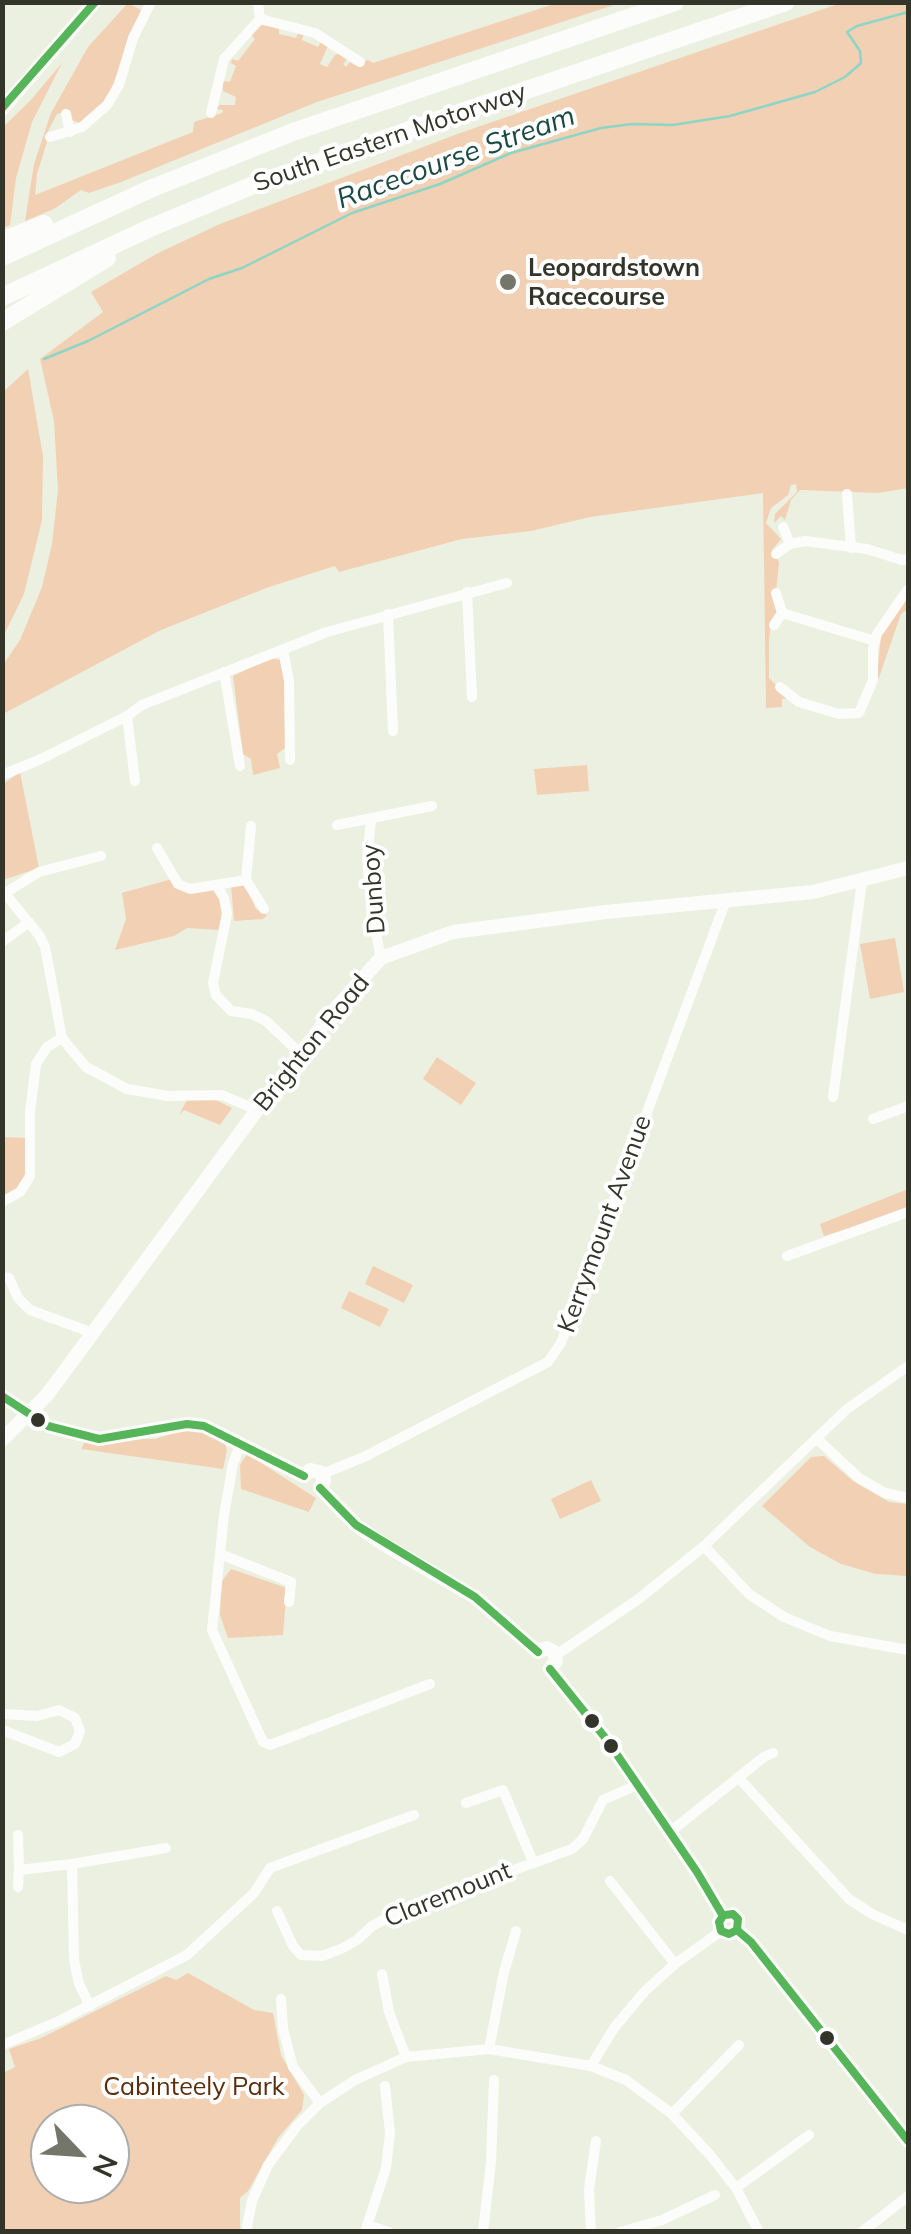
<!DOCTYPE html>
<html>
<head>
<meta charset="utf-8">
<style>
  body { margin:0 }
  #map { position:relative; width:911px; height:2234px; overflow:hidden; background:#ecf0e1; font-family:Mulish,sans-serif }
  canvas { display:block }
  .frame { position:absolute; inset:0; border:5px solid #33352a; pointer-events:none }
  .north { position:absolute; left:30px; top:2104px; width:100px; height:100px; box-sizing:border-box; background:#fff; border:2px solid #adaeaa; border-radius:50%; rotate:115deg; font-size:28px; font-weight:700; line-height:40px; text-align:center; color:#33352a }
  .north::after { content:''; display:block; margin:auto; width:35px; height:45px; background:#74766a; clip-path:polygon(50% 0,100% 100%,50% 72%,0 100%) }
</style>
</head>
<body>
<div id="map">
<canvas width="911" height="2234"></canvas>
<div class="frame"></div>
<div class="north">N</div>
</div>
<script>
const c = document.querySelector('canvas').getContext('2d');
c.lineJoin = 'round';
function fill(path, color) { c.fillStyle = color; c.fill(path, 'evenodd'); }
const shape = rows => new Path2D(rows.map(r => 'M' + r).join(''));
function stroke(path, color, width, dash) { c.strokeStyle = color; c.lineWidth = width; c.lineCap = dash ? 'butt' : 'round'; c.setLineDash(dash || []); c.stroke(path); }
function label(font, color, halo, rows, align = 'center') {
  c.font = font + ' Mulish,sans-serif'; c.lineWidth = 8; c.setLineDash([]); c.textBaseline = 'middle'; c.strokeStyle = halo; c.fillStyle = color; for (const [text, x, y, turn = 0] of rows) {
    c.save(); c.translate(x, y); c.rotate((+turn || 0) * Math.PI / 180); c.textAlign = isNaN(turn) ? turn : align; if (halo) c.strokeText(text, 0, 0); c.fillText(text, 0, 0); c.restore();
  }
}
fill(shape([
  [128,3,141,10,110,92,100,107,79,123,72,120,69,111,57,114,46,135,47,142,37,174,35,195,193,132,194,122,222,113,223,110,217,109,219,105,235,105,236,97,223,91,223,81,230,82,236,66,231,63,232,59,238,61,255,39,251,35,255,28,262,25,279,27,279,34,296,38,299,31,304,33,302,40,318,47,321,42,328,46,320,64,327,67,335,55,341,53,347,59,343,64,346,67,350,62,355,65,368,60,373,63,557,3,620,3,317,102,121,182,89,193,81,190,54,209,25,221,34,164,51,113,88,47],
  [841,3,908,3,908,488,878,493,800,490,791,500,785,520,781,516,774,523,775,514,797,492,796,484,791,485,788,495,771,508,766,523,781,539,772,550,779,562,776,592,772,593,777,611,771,623,769,639,769,678,789,698,782,699,782,707,766,708,763,493,590,517,531,531,462,539,339,572,335,566,269,587,161,630,3,714,3,665,20,640,42,587,52,544,58,490,54,421,40,359,103,312,91,292,158,253,220,224,460,133],
  [62,63,32,122,16,178,10,225,3,228,3,127,30,101],
  [28,369,43,456,42,520,24,594,3,637,3,392],
  [908,596,908,609,901,614,876,686,881,636],
  [271,658,280,660,285,677,285,748,277,754,280,768,253,775,251,759,243,754,233,676],
  [587,765,589,791,537,795,534,769],
  [20,772,39,868,3,880,2,785],
  [172,879,178,885,215,886,223,907,219,930,187,928,174,936,115,950,126,919,122,893],
  [243,880,256,909,267,915,263,919,234,921,231,884],
  [895,938,904,992,870,999,860,944],
  [437,1057,476,1083,461,1105,423,1079],
  [214,1099,232,1108,220,1125,184,1110,179,1115,187,1100],
  [3,1137,27,1138,25,1176,19,1187,3,1196],
  [908,1189,908,1209,824,1236,820,1224],
  [373,1266,413,1285,404,1303,365,1284],
  [349,1291,389,1309,380,1327,341,1308],
  [195,1427,221,1434,227,1450,223,1469,81,1449,86,1440,155,1439],
  [247,1454,316,1498,309,1512,241,1489,240,1465],
  [824,1456,853,1481,889,1502,908,1504,908,1576,876,1574,841,1564,810,1547,762,1506,811,1457],
  [591,1480,601,1501,560,1519,551,1499],
  [231,1569,287,1588,283,1635,228,1638,220,1615,222,1581],
  [188,1973,254,2010,273,2013,281,2055,304,2095,302,2110,278,2138,248,2191,240,2198,240,2231,3,2231,3,2073,15,2067,9,2049,41,2038,166,1976,176,1980],
  [110,2124,110,2184,50,2184,50,2124]
]), '#f2d0b3');
stroke(shape([
  [44,359,88,341,209,279,242,268,352,213,440,184,511,153,601,128,632,124,673,125,730,116,815,92,845,77,861,63,860,51,847,32,857,26,908,12]
]), '#8bd6c6', 2.5);
stroke(shape([
  [258,2,260,19],
  [211,113,224,59,260,19,315,33,360,62],
  [66,114,70,132],
  [50,137,82,127,107,105,119,85,133,38,151,2],
  [847,494,851,548],
  [783,527,790,544],
  [776,554,790,544,805,541,867,549,902,560,908,559],
  [467,592,472,697],
  [782,613,875,641],
  [388,614,393,731],
  [774,625,782,613,776,593],
  [283,650,289,681,290,760],
  [224,672,240,766],
  [780,687,799,702,839,714,859,713,873,680,873,648,877,634,908,589],
  [127,716,135,781],
  [2,775,39,760,127,716,142,705,327,632,507,583],
  [371,820,367,859,372,913,381,958],
  [337,825,432,806],
  [251,826,246,880,264,909],
  [157,848,178,884,190,889,246,880],
  [216,885,224,898,227,914,213,983,216,995,231,1011,252,1014,266,1021,301,1054],
  [2,890,39,935,45,947,62,1038,86,1067,127,1089,168,1096,222,1095,257,1110],
  [5,893,39,872,101,856],
  [2,942,29,922],
  [833,1097,862,881],
  [873,1119,908,1106],
  [2,1202,20,1192,30,1176,30,1112,36,1064,47,1047,62,1038],
  [787,1256,908,1212],
  [2,1277,9,1278,18,1298,30,1310,93,1333],
  [816,1438,859,1478,885,1493,908,1498],
  [241,1442,233,1464,224,1515,212,1630,263,1742,270,1745,430,1684],
  [322,1474,364,1457,548,1362,561,1343,725,903],
  [704,1546,749,1594,784,1617,830,1636,908,1650],
  [220,1554,291,1582,289,1602],
  [556,1655,640,1598,704,1546,847,1409,908,1366],
  [2,1714,37,1716,59,1710,75,1718,80,1731,75,1744,59,1752,2,1730],
  [738,1777,849,1899,872,1914,908,1930],
  [466,1803,503,1790,533,1862],
  [670,1832,764,1757,773,1753],
  [18,1835,19,1870,72,1864],
  [610,1881,675,1964],
  [18,1887,19,1870],
  [277,1911,293,1946,301,1955,322,1956,341,1949,357,1940,372,1926,400,1911,572,1849,583,1839,603,1800,637,1785],
  [382,1974,389,2012,406,2057],
  [281,1999,283,2029,293,2067,320,2103],
  [90,2006,79,1984,74,1960,72,1864,166,1848],
  [2,2045,59,2021,187,1955,254,1893,270,1868,414,1815],
  [489,2049,504,1972,516,1931],
  [591,2066,614,2028,645,1991,675,1964,721,1931],
  [672,2114,739,2045],
  [736,2188,809,2135],
  [367,2225,389,2232],
  [246,2232,252,2201,268,2165,297,2126,320,2103,355,2080,406,2057,489,2049,591,2066,626,2080,672,2114,710,2155,736,2188,759,2232],
  [365,2232,386,2168,390,2133,385,2086],
  [483,2232,491,2162,494,2080],
  [591,2232,589,2189,596,2141],
  [620,2232,662,2220,715,2195],
  [862,2232,908,2196]
]), '#fcfdfa', 10);
stroke(shape([
  [2,109,95,2],
  [2,1396,48,1426,99,1439,187,1424,204,1426,304,1476],
  [2,1440,47,1395,257,1110,336,1008,381,958,453,932,606,912,813,892,908,868],
  [304,1476,310,1470,320,1472,324,1480,320,1488],
  [320,1488,356,1525,385,1545,475,1597,538,1652],
  [538,1652,547,1648,554,1652,556,1661,550,1669],
  [550,1669,607,1740,697,1872,723,1916,719,1922,721,1931,729,1934,737,1930],
  [723,1916,733,1914,738,1919,737,1930,751,1942,908,2141]
]), '#fcfdfa', 14);
stroke(shape([
  [2,241,44,224],
  [2,257,150,189,293,132,675,2],
  [2,297,150,228,251,186,438,120,786,2],
  [2,322,107,258]
]), '#fcfdfa', 18);
stroke(shape([
  [2,108,95,2],
  [2,1396,48,1426,99,1439,187,1424,204,1426,304,1476],
  [320,1488,356,1525,475,1597,538,1652],
  [550,1669,607,1740,697,1872,723,1916,719,1922,721,1931,729,1934,737,1930],
  [725,1915,733,1914,738,1919,737,1930,751,1942,908,2141]
]), '#56b559', 8);
for (const [x, y, r, color] of [
  [508,282,10,"#74766a"],
  [38,1420,9,"#33352a"],
  [592,1721,9,"#33352a"],
  [611,1746,9,"#33352a"],
  [827,2038,9,"#33352a"]
]) { const dot = new Path2D(); dot.arc(x, y, r, 0, 2 * Math.PI); c.fillStyle = color; c.fill(dot); stroke(dot, '#fff', 4); }
label('25px', '#33352a', '#fff', [
  ["South Eastern Motorway",390,138,-19],
  ["Dunboy",374,889,-94],
  ["Brighton Road",312,1043,-51],
  ["Kerrymount Avenue",605,1224,-70],
  ["Claremount",448,1895,-22]
]);
label('bold 25px', '#33352a', '#fff', [
  ["Leopardstown",528,268],
  ["Racecourse",528,297]
], 'left');
label('25px', '#5a2d0c', '#fff', [
  ["Cabinteely Park",194,2087]
]);
label('italic 28px', '#1a4942', '#fff', [
  ["Racecourse Stream",456,158,-20]
]);
</script>
</body>
</html>
